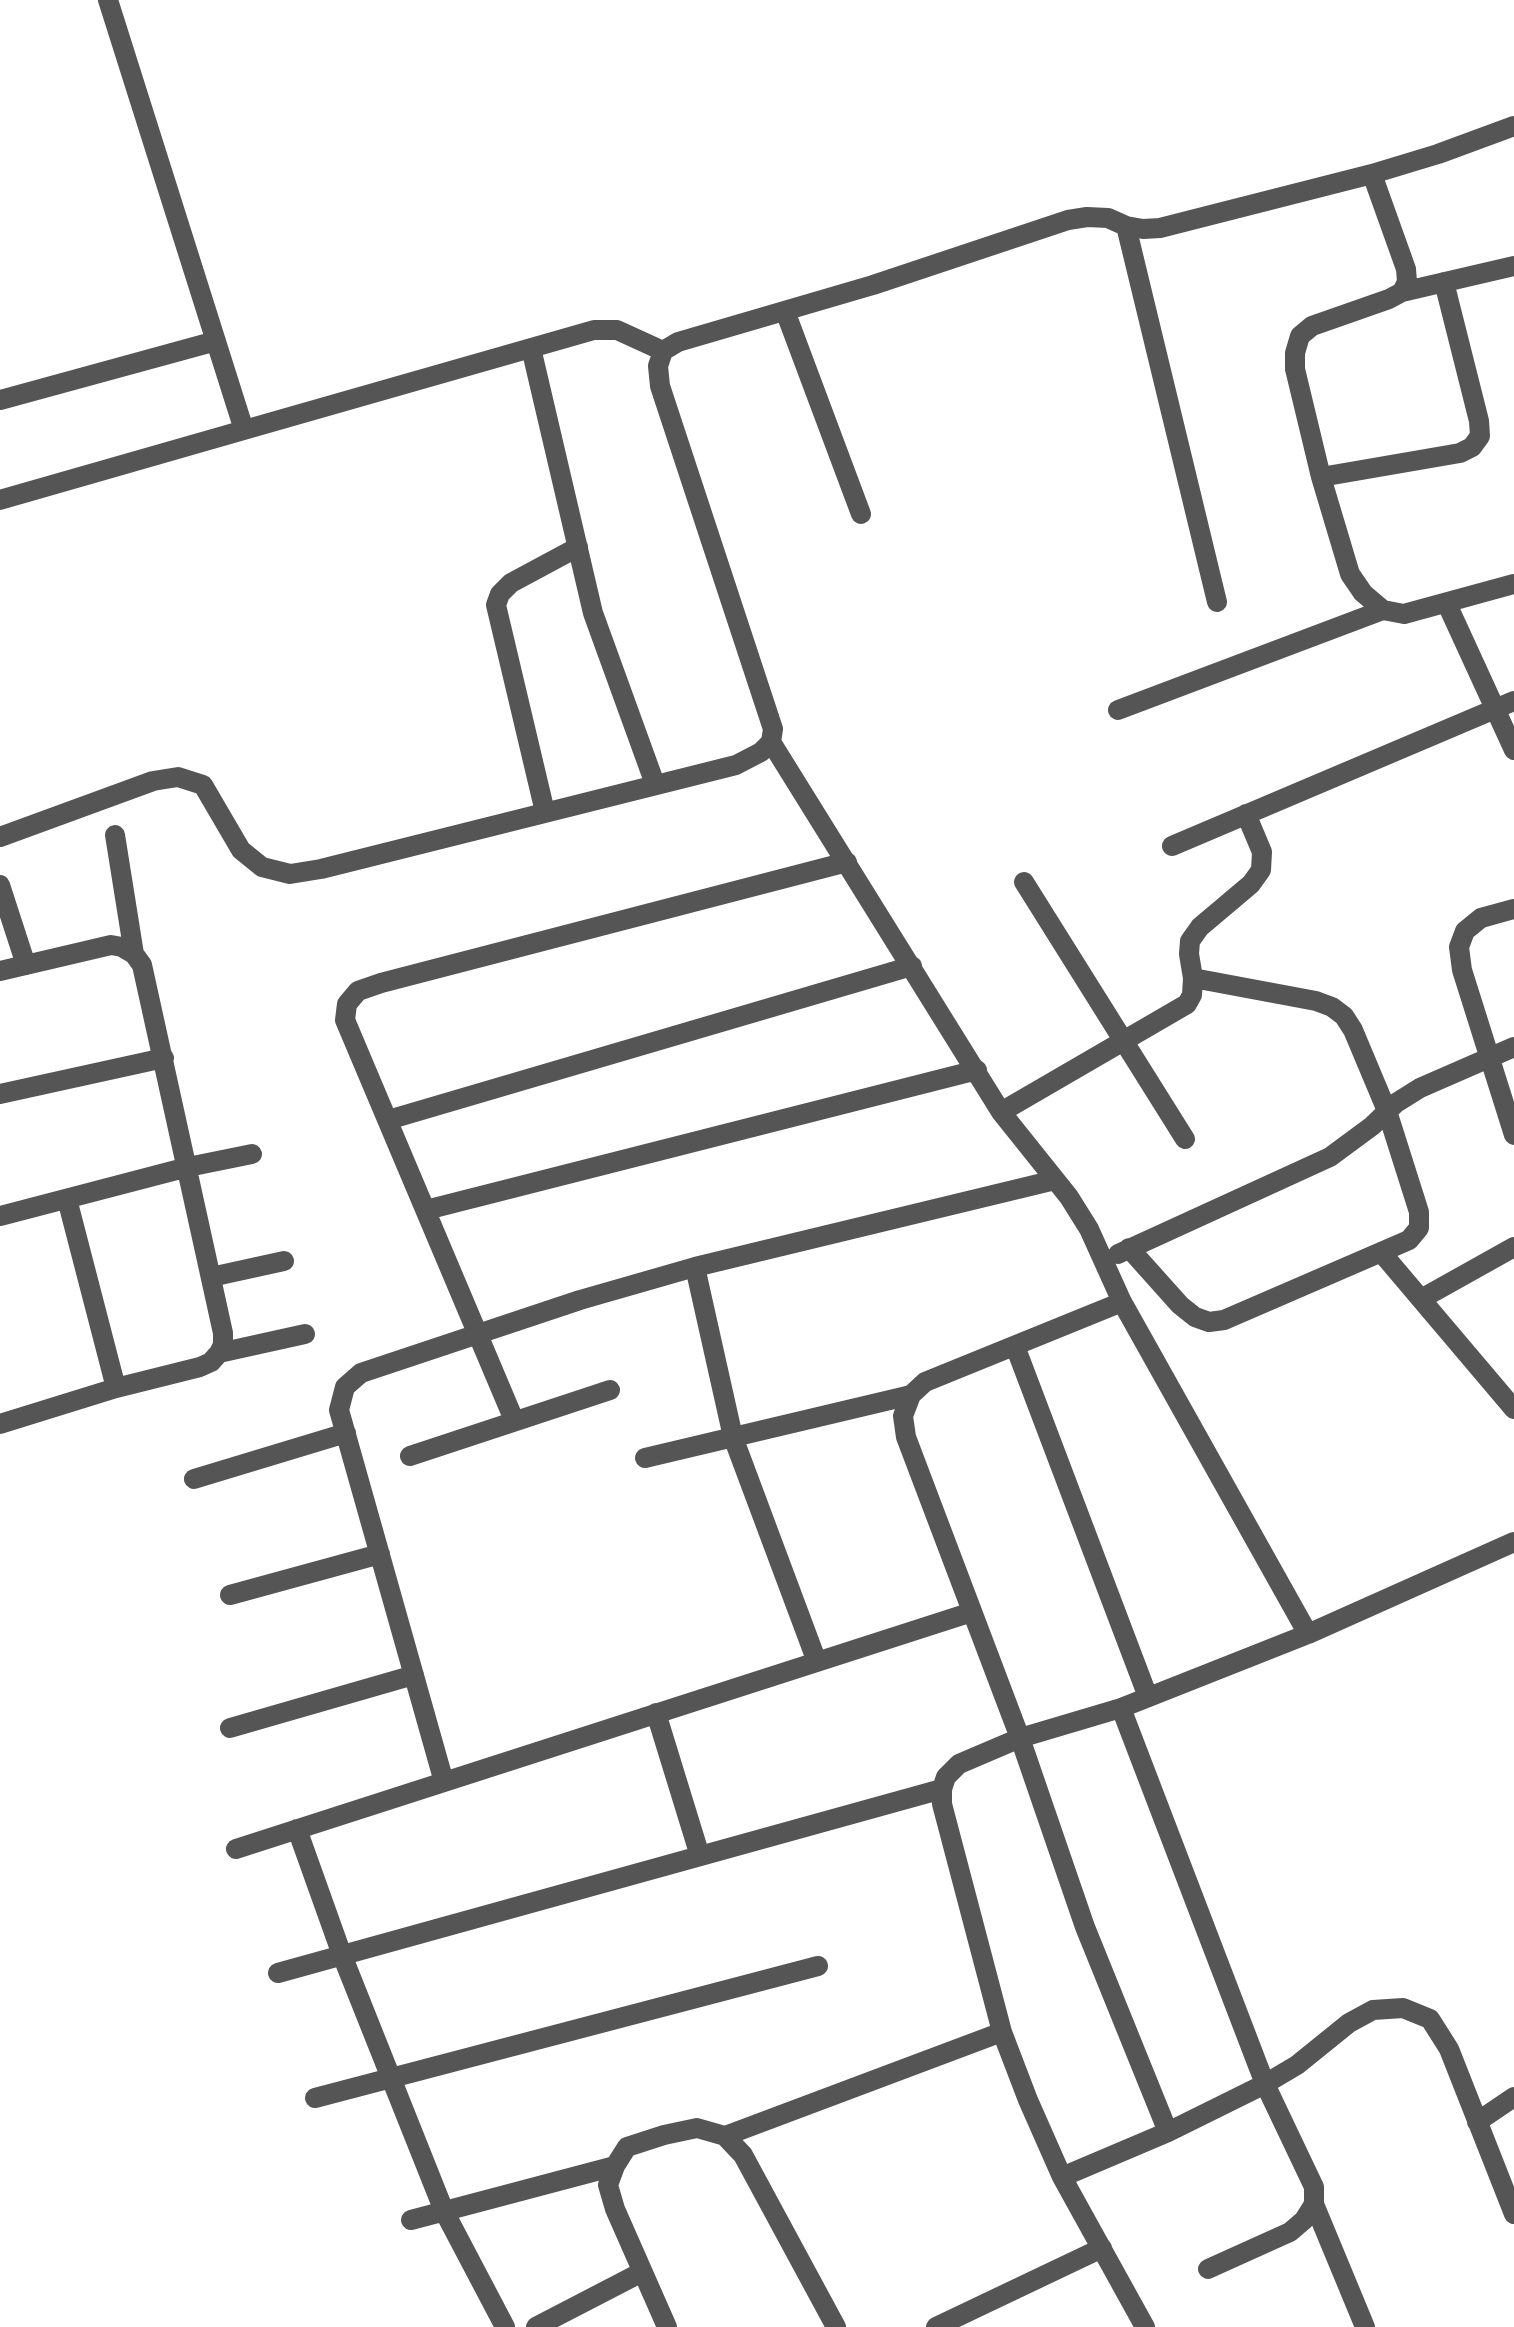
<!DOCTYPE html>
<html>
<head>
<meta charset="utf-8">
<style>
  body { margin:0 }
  canvas { display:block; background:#fff }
</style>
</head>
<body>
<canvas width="1514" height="2327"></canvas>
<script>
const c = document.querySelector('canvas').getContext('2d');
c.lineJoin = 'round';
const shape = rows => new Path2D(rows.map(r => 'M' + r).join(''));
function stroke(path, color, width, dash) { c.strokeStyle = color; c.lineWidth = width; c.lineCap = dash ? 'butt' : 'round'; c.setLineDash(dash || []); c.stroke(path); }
stroke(shape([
  [108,0,244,430,594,330,617,330,663,351],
  [1372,174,1406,269,1407,282,1402,292,1389,299,1312,326,1300,336,1295,353,1295,369,1321,477,1350,574,1363,593,1383,610,1404,614,1514,584],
  [1126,226,1217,602],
  [1402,292,1514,266],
  [785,311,861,514],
  [531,348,593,613,655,784],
  [0,400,216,341],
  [1321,477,1460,453,1472,447,1480,436,1479,421,1444,282],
  [0,500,244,430],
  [1447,604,1514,750],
  [1118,710,1383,610],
  [771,742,1001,1112,1069,1197,1089,1229,1122,1302,1308,1634],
  [545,812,496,605,500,594,511,583,578,547],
  [115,835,134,954],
  [0,837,153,781,178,777,203,785,241,850,262,867,290,874,321,869,736,765,761,752,771,742,773,729,660,386,658,366,663,351,678,342,873,285,1068,220,1087,217,1108,218,1126,226,1143,229,1160,228,1372,174,1438,154,1514,126],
  [1172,846,1514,701],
  [1024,882,1185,1139],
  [0,885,26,965],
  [1514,909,1481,918,1465,931,1459,947,1462,970,1514,1135],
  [0,971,111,945,122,947,134,954,142,965,223,1333,223,1345,219,1353,211,1362,200,1367,116,1388,0,1424],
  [0,1094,164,1058],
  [1001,1112,1187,1004,1192,995,1193,978,1189,954,1190,941,1200,927,1251,884,1261,870,1262,852,1246,814],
  [388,1120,912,966],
  [67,1199,116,1388],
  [426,1210,977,1070],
  [0,1216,188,1167,252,1154],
  [1129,1248,1180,1305,1195,1317,1209,1322,1224,1320,1409,1240,1419,1228,1419,1212,1387,1111,1353,1030,1344,1016,1332,1007,1316,1001,1193,978],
  [1381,1252,1514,1409],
  [1118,1254,1330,1157,1372,1126,1396,1103,1420,1088,1514,1047],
  [695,1267,733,1437,817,1662],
  [211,1277,284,1261],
  [1421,1299,1514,1247],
  [1122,1302,925,1382,911,1395,903,1416,906,1437,1020,1738,1085,1927,1168,2132],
  [1015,1346,1148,1697],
  [219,1353,305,1334],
  [514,1420,345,1020,347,1004,358,991,381,983,847,862],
  [410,1456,610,1390],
  [645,1458,911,1395],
  [194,1479,346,1433],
  [230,1595,380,1554],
  [1121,1708,1265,2084,1314,2187,1314,2204,1304,2220,1290,2232,1208,2269],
  [656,1713,700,1856],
  [230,1728,414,1675],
  [444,1782,339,1410,345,1387,361,1373,580,1300,695,1267,1055,1180],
  [297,1829,342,1955,444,2211,505,2327],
  [236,1849,972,1612],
  [278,1973,942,1789],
  [315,2098,818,1966],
  [1477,2122,1514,2097],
  [725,2136,1002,2032],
  [1062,2177,1168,2132,1265,2084,1297,2065,1349,2023,1373,2010,1403,2008,1430,2019,1449,2049,1514,2214],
  [1314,2204,1365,2327],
  [411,2220,615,2166],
  [536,2327,642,2272],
  [667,2327,615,2209,608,2185,615,2166,627,2147,664,2135,697,2128,725,2136,743,2155,836,2327],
  [936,2327,1102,2248],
  [1145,2327,1062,2177,1028,2100,1002,2032,942,1804,942,1789,946,1777,959,1764,1020,1738,1121,1708,1308,1634,1514,1542]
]), '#555', 20);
</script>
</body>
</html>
